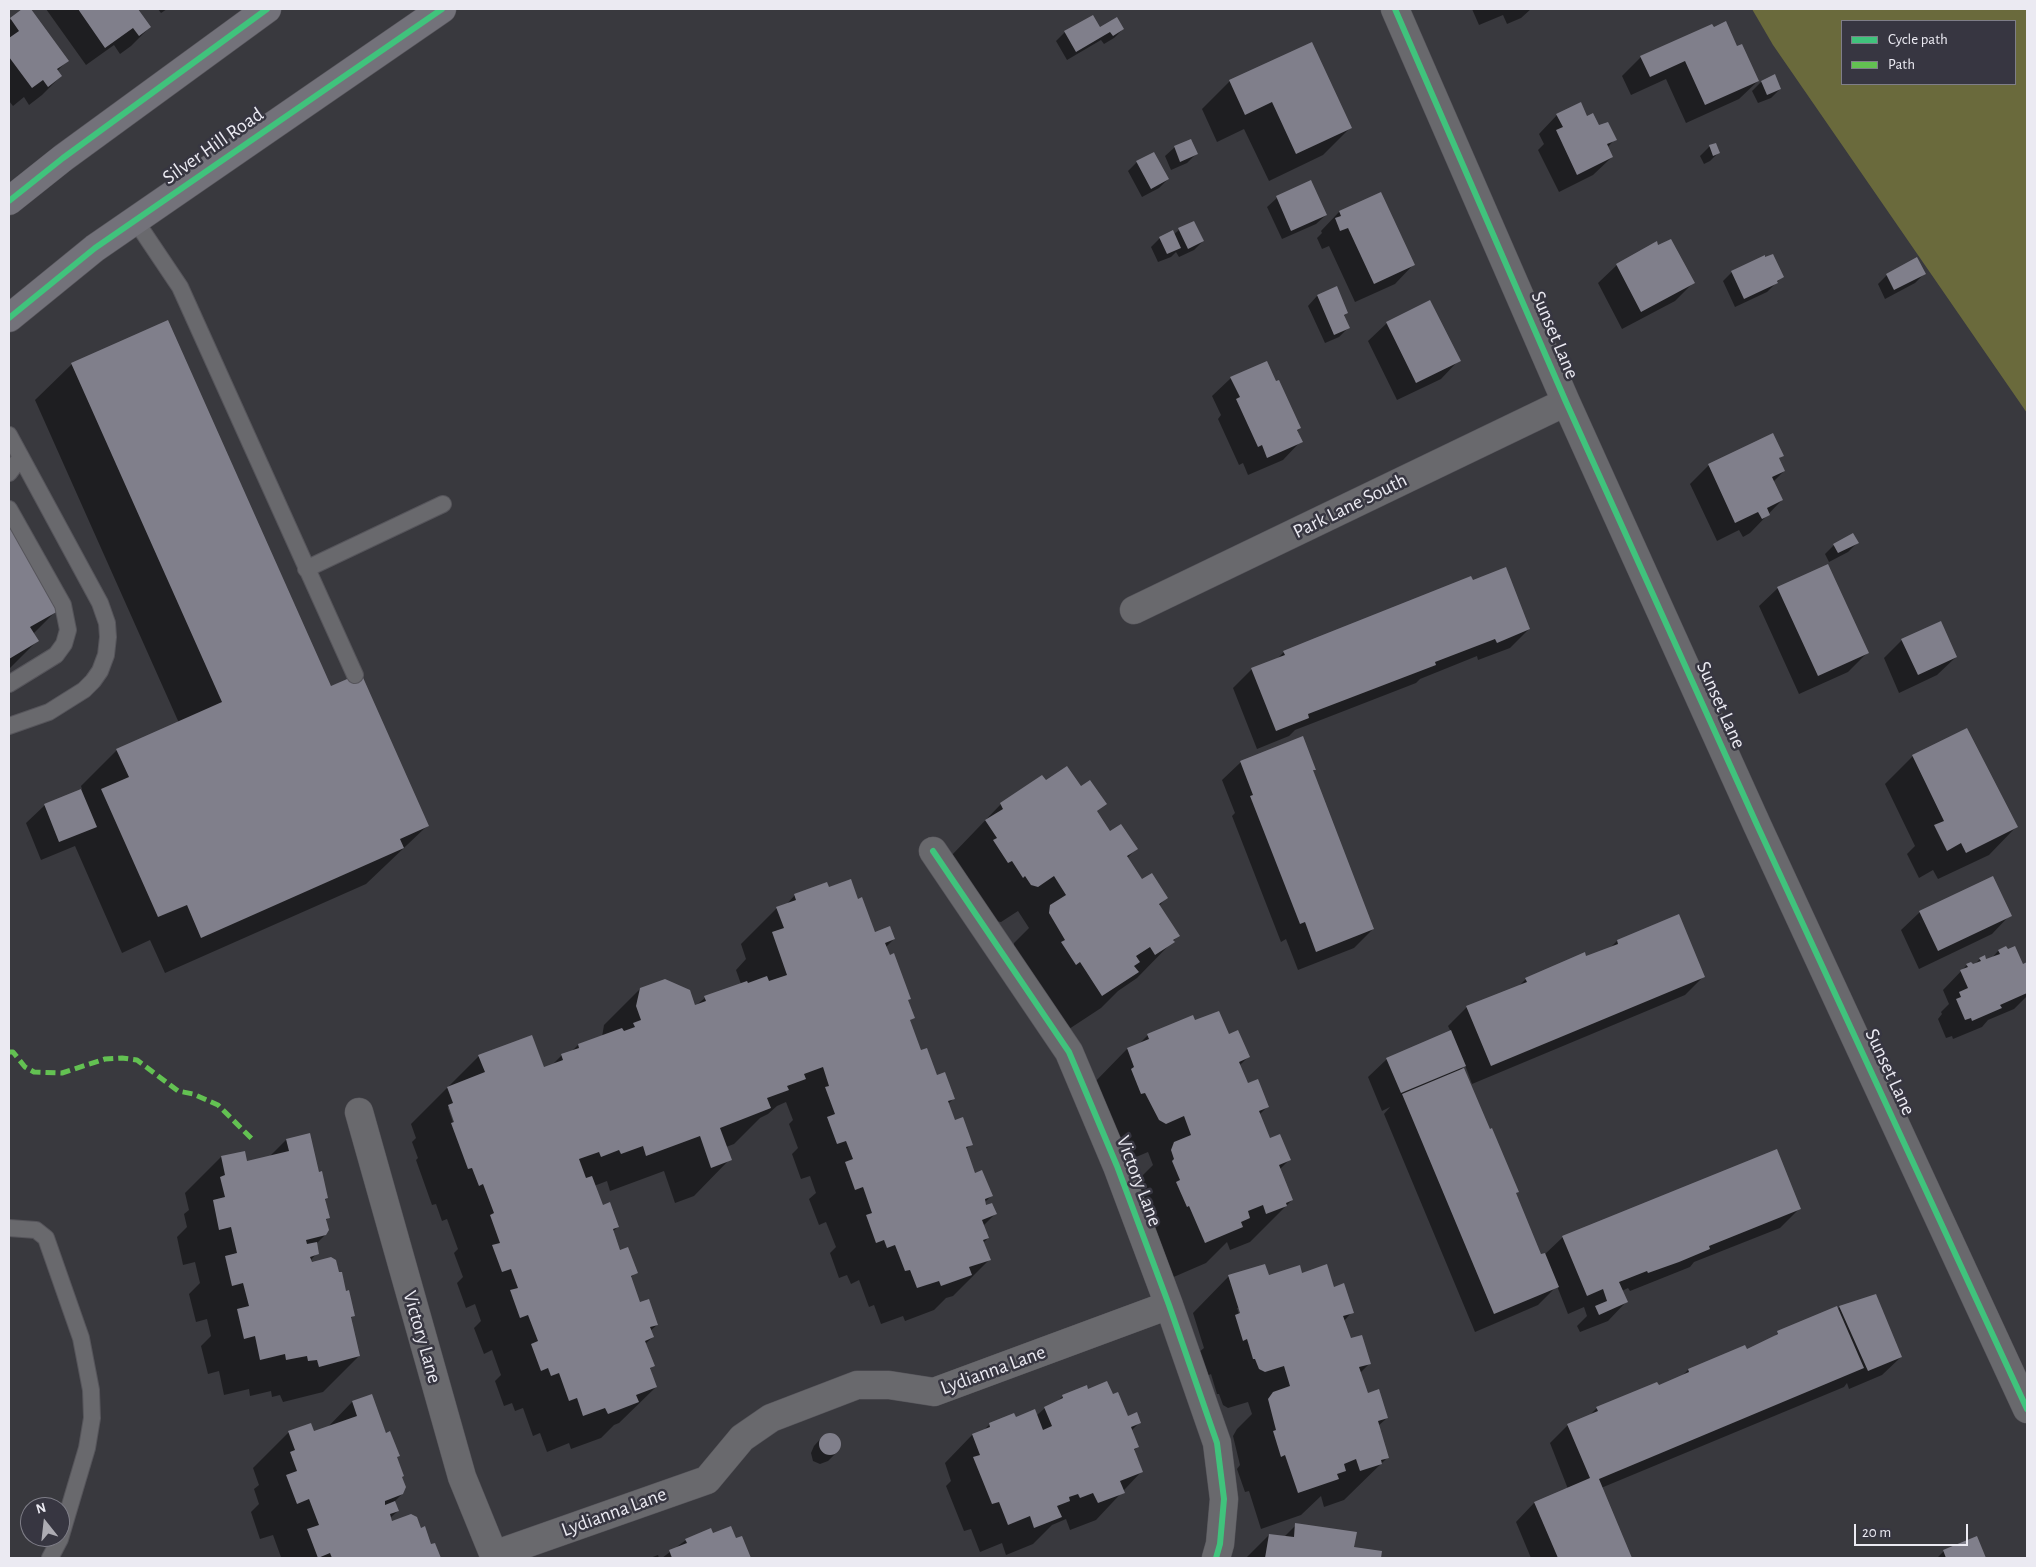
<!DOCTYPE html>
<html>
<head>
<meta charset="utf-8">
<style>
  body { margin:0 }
  #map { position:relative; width:2036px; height:1567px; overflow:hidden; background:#39393e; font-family:"Alegreya Sans",sans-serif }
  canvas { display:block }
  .frame { position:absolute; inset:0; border:10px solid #ebeaf2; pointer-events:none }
  .legend { position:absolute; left:1841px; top:20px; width:175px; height:65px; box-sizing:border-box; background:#373641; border:1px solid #7f7e88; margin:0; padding:6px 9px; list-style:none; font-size:15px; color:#ebeaf2 }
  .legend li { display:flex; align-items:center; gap:10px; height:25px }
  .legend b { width:25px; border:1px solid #7f7e88 }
  .north { position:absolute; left:20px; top:1497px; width:50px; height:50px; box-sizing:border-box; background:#373641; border:1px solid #7f7e88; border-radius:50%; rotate:344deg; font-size:14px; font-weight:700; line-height:20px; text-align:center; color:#ebeaf2 }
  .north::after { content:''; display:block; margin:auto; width:18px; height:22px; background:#adacb3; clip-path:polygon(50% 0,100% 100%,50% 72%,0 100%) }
  .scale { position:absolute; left:1854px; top:1524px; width:114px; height:22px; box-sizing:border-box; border:2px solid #ebeaf2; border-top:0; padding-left:6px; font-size:15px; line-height:18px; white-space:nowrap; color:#ebeaf2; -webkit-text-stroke:4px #373641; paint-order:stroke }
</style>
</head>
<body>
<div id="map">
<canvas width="2036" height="1567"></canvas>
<div class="frame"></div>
<ul class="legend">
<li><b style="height:6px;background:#40c37c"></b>Cycle path</li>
<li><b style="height:6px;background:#63c152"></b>Path</li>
</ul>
<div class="north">N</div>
<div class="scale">20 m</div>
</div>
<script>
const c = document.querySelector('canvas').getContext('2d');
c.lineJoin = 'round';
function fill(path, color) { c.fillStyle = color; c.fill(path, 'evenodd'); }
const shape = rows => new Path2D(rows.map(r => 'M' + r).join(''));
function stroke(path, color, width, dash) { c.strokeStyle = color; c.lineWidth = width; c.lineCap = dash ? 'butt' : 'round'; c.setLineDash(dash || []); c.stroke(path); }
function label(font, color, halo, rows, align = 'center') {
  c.font = font + ' "Alegreya Sans",sans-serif'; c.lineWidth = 5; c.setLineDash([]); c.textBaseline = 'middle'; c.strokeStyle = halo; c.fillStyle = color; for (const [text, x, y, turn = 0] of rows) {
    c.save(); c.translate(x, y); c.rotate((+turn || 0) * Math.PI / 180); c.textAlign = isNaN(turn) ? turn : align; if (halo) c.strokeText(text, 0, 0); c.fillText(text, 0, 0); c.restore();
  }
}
fill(shape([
  [1752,9,2027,9,2027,413,1773,45],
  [1842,21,2015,21,2015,84,1842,84]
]), '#6a6a3c');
fill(shape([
  [24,9,29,9,67,61,57,71,61,76,42,95,29,105,24,97,13,106,9,101,9,21],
  [46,9,137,9,150,27,131,46,120,54,114,45,86,65],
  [158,9,167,9,161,13],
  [1472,9,1531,9,1521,18,1507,24,1503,15,1479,25],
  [1100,29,1123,29,1114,38,1104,44,1101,40,1067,60,1056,41,1065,32],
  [1737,48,1758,81,1739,99,1686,123,1666,79,1631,95,1622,76,1641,57],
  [1230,81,1350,128,1323,155,1269,181,1244,129,1217,142,1202,109],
  [1761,82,1780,89,1771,98,1758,103,1752,91],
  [1557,115,1599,127,1615,139,1607,148,1612,157,1593,175,1559,192,1538,150,1544,144,1539,134],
  [1715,144,1719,152,1710,161,1704,164,1700,156,1709,147],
  [1175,147,1196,154,1187,163,1171,170,1165,156],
  [1137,162,1168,179,1159,188,1142,197,1128,171],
  [1311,182,1326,215,1316,224,1282,239,1267,207,1277,198],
  [1380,194,1413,265,1395,284,1355,302,1329,246,1322,249,1317,238,1322,233,1321,231,1339,212],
  [1193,222,1203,241,1194,250,1179,257,1176,252,1171,257,1158,262,1151,247,1160,238,1174,234,1179,230],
  [1658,247,1693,283,1675,301,1622,329,1598,283,1617,265],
  [1764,259,1782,277,1767,292,1735,307,1723,281,1732,272],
  [1924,274,1915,283,1885,299,1878,284,1887,275],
  [1336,288,1347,313,1344,316,1348,328,1339,337,1325,343,1308,306,1317,296],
  [1387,323,1459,360,1441,379,1397,400,1368,341],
  [72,364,330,688,427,826,366,884,165,973,150,940,122,953,75,846,41,860,26,823,45,805,82,789,81,786,117,750,179,723,35,400],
  [1231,378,1300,428,1297,431,1301,441,1283,460,1248,475,1243,463,1239,465,1218,419,1221,415,1212,396],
  [1772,435,1782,456,1778,459,1784,471,1773,482,1782,500,1750,533,1743,537,1739,530,1717,541,1690,484,1709,465],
  [9,526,58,609,33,634,37,641,9,669],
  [1857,543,1848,552,1829,562,1825,554,1834,545],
  [1778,588,1867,653,1848,672,1799,694,1759,606],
  [1529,629,1510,648,1478,660,1477,656,1420,679,1416,683,1295,730,1289,736,1257,749,1233,688,1252,669,1275,661,1284,652],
  [1902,640,1956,657,1937,675,1899,693,1884,658],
  [1302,738,1324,804,1373,929,1354,948,1298,970,1286,939,1281,942,1232,816,1235,813,1222,780,1241,762],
  [1913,756,2016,827,1989,855,1938,879,1933,870,1919,878,1907,854,1915,846,1885,784],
  [1045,782,1080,787,1105,804,1096,812,1110,833,1136,849,1127,858,1142,881,1167,897,1159,906,1178,936,1137,978,1118,991,1101,1008,1066,1031,1013,950,1014,943,1029,928,1018,911,1001,922,995,921,950,857,1001,804],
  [828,889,857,901,875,933,894,939,886,947,909,999,907,1001,913,1017,909,1021,921,1052,936,1076,953,1099,948,1104,954,1122,971,1144,965,1150,974,1175,991,1196,984,1203,985,1206,995,1214,983,1226,988,1238,983,1243,989,1260,953,1296,946,1298,934,1310,905,1321,903,1316,881,1324,874,1305,869,1307,859,1280,851,1284,847,1275,839,1278,830,1253,836,1247,826,1222,819,1225,809,1199,816,1193,810,1176,801,1179,792,1154,798,1148,789,1124,793,1120,786,1102,777,1106,768,1114,760,1118,734,1144,726,1147,730,1159,694,1196,675,1203,664,1171,610,1191,607,1181,594,1186,602,1206,618,1227,612,1232,619,1251,636,1273,630,1278,639,1303,657,1325,650,1331,653,1337,645,1344,653,1366,649,1370,656,1387,619,1423,614,1425,601,1438,571,1449,569,1443,547,1452,540,1433,533,1436,523,1408,515,1411,512,1403,504,1406,495,1381,501,1375,492,1350,484,1354,474,1328,481,1321,475,1304,466,1308,457,1283,463,1277,454,1253,458,1249,447,1219,442,1221,436,1204,432,1205,416,1160,418,1158,412,1142,416,1138,411,1124,479,1056,543,1069,551,1066,562,1055,572,1051,578,1045,602,1037,604,1025,640,989,694,1007,705,998,741,984,736,970,746,959,741,944,777,908,785,906,795,895],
  [450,1106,458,1127,455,1128,448,1108],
  [1920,912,2010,915,1992,934,1919,969,1901,930],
  [1617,941,1704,976,1685,995,1472,1084,1465,1065,1458,1072,1518,1192,1515,1194,1540,1255,1544,1255,1563,1237,1799,1209,1780,1228,1694,1262,1690,1267,1630,1291,1628,1288,1622,1291,1626,1302,1608,1321,1580,1332,1577,1326,1587,1316,1584,1307,1568,1314,1557,1286,1538,1305,1475,1332,1384,1114,1390,1107,1382,1111,1368,1077,1387,1059,1451,1032,1448,1026,1467,1007,1518,987,1526,979,1610,948],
  [2006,948,2022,966,2027,963,2027,996,2014,1009,1988,1020,1982,1027,1953,1039,1952,1036,1946,1038,1938,1019,1942,1014,1941,1012,1949,1004,1943,990,1967,965,1972,967,1980,959,1986,961,1991,959,1998,951],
  [1194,1022,1228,1036,1248,1057,1239,1066,1247,1085,1267,1107,1259,1115,1270,1139,1289,1160,1279,1170,1292,1200,1250,1242,1230,1250,1227,1242,1206,1263,1169,1279,1135,1187,1138,1180,1153,1165,1148,1152,1129,1160,1091,1086,1127,1049,1137,1046,1148,1035],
  [309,1135,318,1174,327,1198,324,1201,328,1218,325,1221,325,1235,316,1244,317,1253,310,1261,345,1293,354,1315,350,1319,359,1356,323,1392,283,1402,280,1395,272,1397,271,1391,250,1396,249,1389,224,1395,219,1371,208,1374,201,1346,211,1336,207,1319,196,1322,189,1294,200,1283,195,1262,183,1265,177,1237,187,1227,184,1214,189,1210,185,1193,221,1157,244,1152,246,1163,269,1157,286,1140],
  [1301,1274,1333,1288,1352,1312,1344,1321,1350,1340,1370,1363,1360,1373,1367,1394,1387,1418,1378,1426,1388,1457,1344,1500,1324,1507,1321,1496,1301,1515,1261,1529,1249,1491,1245,1492,1237,1469,1240,1465,1233,1436,1237,1429,1252,1414,1248,1402,1228,1408,1223,1405,1219,1394,1217,1394,1211,1374,1207,1376,1199,1352,1204,1348,1193,1313,1229,1276],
  [1237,1308,1240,1308,1241,1320],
  [1840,1307,1901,1357,1882,1375,1849,1389,1847,1383,1844,1387,1601,1488,1630,1558,1531,1558,1516,1522,1534,1503,1568,1489,1550,1443,1568,1425,1589,1416,1597,1408,1658,1387,1681,1377,1688,1370,1747,1350,1771,1339,1778,1333,1837,1310],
  [1088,1390,1112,1396,1127,1417,1139,1423,1131,1431,1138,1447,1133,1451,1141,1472,1096,1520,1070,1530,1066,1519,1052,1525,1033,1544,1006,1555,1002,1543,980,1552,971,1529,964,1531,946,1486,951,1481,945,1463,972,1435,983,1431,990,1424,1015,1418,1036,1416,1045,1408,1056,1403,1063,1396],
  [371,1396,396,1458,401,1477,402,1494,394,1502,398,1511,390,1518,391,1523,421,1530,430,1546,435,1544,439,1558,280,1558,281,1557,273,1535,260,1539,251,1512,259,1504,254,1489,259,1485,253,1468,289,1432,314,1433,326,1429,352,1402],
  [831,1435,837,1438,840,1445,837,1452,828,1461,820,1464,813,1461,811,1453,814,1446,823,1436],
  [1296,1525,1353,1548,1380,1552,1379,1558,1246,1558,1269,1535,1284,1537],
  [713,1535,736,1540,741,1538,749,1558,662,1558,686,1540],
  [1976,1538,1984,1558,1937,1558,1944,1551],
  [658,1555,659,1558,650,1558]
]), '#0007');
fill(shape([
  [22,9,31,9,69,61,57,69,62,76,48,87,43,80,32,88,9,57,9,38,19,31,10,18],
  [78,9,138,9,151,27,139,36,133,28,105,48],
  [1093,15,1100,27,1117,17,1124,29,1113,36,1110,32,1076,52,1064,31],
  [1726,21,1737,46,1742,44,1759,81,1705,105,1685,61,1650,77,1640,56,1712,24,1714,27],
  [1312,42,1352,128,1296,154,1272,102,1245,115,1229,80],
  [1775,74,1781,89,1767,95,1761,81],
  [1581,102,1587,116,1593,113,1599,125,1608,122,1617,140,1607,144,1613,157,1577,175,1556,130,1563,127,1556,114],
  [1191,139,1198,154,1180,162,1174,146],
  [1716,143,1720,153,1713,156,1709,145],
  [1154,152,1169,179,1151,189,1136,161],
  [1311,180,1327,215,1291,231,1276,196],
  [1381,192,1415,265,1374,284,1348,228,1340,231,1335,218,1341,216,1339,211],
  [1194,221,1204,241,1188,249,1178,228],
  [1173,230,1181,248,1167,254,1159,237],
  [1671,239,1695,283,1641,312,1616,264,1657,241,1658,245],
  [1773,254,1784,277,1777,281,1778,283,1744,299,1731,271,1765,255,1765,257],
  [1917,257,1926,274,1894,290,1886,274],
  [1337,286,1348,313,1344,315,1350,328,1334,335,1317,295],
  [1430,300,1461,361,1416,383,1386,322],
  [168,320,331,686,361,673,429,826,400,839,404,848,201,938,187,905,158,917,101,789,129,777,116,749,222,702,71,363],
  [1267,361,1276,381,1279,380,1301,428,1297,430,1303,442,1267,458,1262,445,1258,447,1236,399,1240,397,1230,377],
  [1773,433,1784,456,1779,458,1785,471,1772,477,1783,500,1767,508,1770,515,1762,519,1758,512,1735,523,1708,464],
  [9,523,60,610,30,627,39,641,9,659],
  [1853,533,1859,543,1838,553,1833,544],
  [1828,564,1869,653,1818,676,1777,587],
  [1506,567,1530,629,1497,643,1495,639,1435,662,1436,665,1308,714,1309,718,1276,731,1251,668,1285,655,1283,651,1315,638,1471,576,1473,580],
  [1941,621,1957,657,1918,675,1901,639],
  [1967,728,2018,827,1966,853,1961,843,1947,851,1934,825,1944,821,1912,755],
  [1303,736,1316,770,1313,770,1374,929,1316,952,1305,922,1300,924,1250,796,1253,795,1240,761],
  [1067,766,1081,786,1090,780,1107,804,1097,811,1110,831,1121,824,1138,849,1127,856,1142,879,1152,873,1168,898,1159,904,1180,936,1173,940,1175,942,1155,955,1150,947,1136,956,1140,962,1134,966,1139,972,1102,996,1080,962,1076,965,1061,942,1065,940,1049,913,1050,905,1066,895,1054,876,1038,887,1031,885,1025,876,1023,878,1012,861,1008,863,993,840,997,838,985,820,1003,809,1000,803,1042,775,1046,780],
  [81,789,97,827,59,842,44,804],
  [1993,876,2012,916,1938,951,1919,911],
  [851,879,858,899,862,897,875,932,890,926,895,939,885,943,890,955,894,953,911,999,908,1000,915,1018,910,1020,921,1050,927,1048,937,1075,945,1072,955,1099,948,1101,955,1120,963,1117,973,1145,966,1147,975,1173,982,1170,993,1196,985,1199,986,1205,992,1203,997,1214,982,1220,989,1238,983,1240,991,1260,969,1267,972,1275,941,1286,939,1281,917,1288,910,1270,905,1271,895,1245,887,1248,884,1240,876,1243,866,1215,872,1213,863,1187,855,1190,845,1162,853,1159,846,1141,837,1144,827,1117,835,1114,825,1087,829,1086,823,1067,804,1074,806,1079,787,1086,789,1090,767,1098,771,1108,720,1128,732,1160,711,1168,700,1136,646,1156,643,1146,621,1154,619,1150,601,1157,599,1152,579,1159,586,1178,592,1176,603,1205,610,1202,619,1227,613,1229,620,1250,628,1247,638,1273,631,1276,640,1302,649,1299,658,1325,650,1327,654,1337,645,1341,655,1366,650,1368,657,1387,636,1395,639,1402,608,1414,605,1408,583,1416,577,1398,569,1401,559,1373,551,1376,548,1368,541,1371,531,1344,538,1341,528,1315,520,1318,510,1290,518,1288,511,1269,502,1272,492,1245,500,1243,490,1215,494,1213,483,1184,479,1186,472,1168,468,1169,451,1123,454,1122,448,1105,453,1103,447,1087,485,1072,478,1055,532,1035,544,1067,563,1060,561,1054,579,1048,578,1044,622,1028,624,1031,635,1027,633,1023,641,1020,636,1006,640,988,665,979,690,990,695,1005,706,1001,704,996,747,981,748,983,767,976,769,981,787,975,772,932,784,928,776,907,796,900,794,894,827,882,829,887],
  [1679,914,1705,977,1491,1066,1466,1006,1527,982,1525,978,1585,952,1586,956,1618,944,1617,940],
  [2006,946,2008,949,2015,946,2023,964,2027,962,2027,993,2000,1005,2002,1008,1972,1021,1971,1018,1965,1020,1956,999,1961,997,1959,992,1968,988,1960,970,1968,967,1966,964,1971,962,1973,964,1981,961,1979,958,1985,955,1986,959,2000,954,1998,950],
  [1219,1011,1229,1034,1238,1030,1250,1057,1239,1062,1248,1083,1258,1079,1269,1107,1259,1111,1270,1138,1280,1134,1291,1160,1279,1165,1293,1200,1286,1203,1287,1206,1266,1214,1263,1205,1248,1211,1250,1218,1241,1222,1243,1227,1205,1243,1189,1206,1187,1207,1176,1182,1180,1180,1172,1161,1174,1159,1171,1150,1174,1142,1191,1135,1184,1116,1166,1124,1159,1120,1145,1093,1141,1094,1131,1069,1134,1067,1127,1048,1149,1039,1147,1034,1193,1015,1195,1020],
  [1451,1030,1466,1066,1401,1093,1386,1058],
  [1464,1068,1490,1129,1492,1128,1519,1192,1516,1193,1541,1254,1545,1253,1559,1287,1494,1314,1402,1094],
  [310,1133,319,1172,322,1171,328,1198,325,1199,330,1218,326,1219,329,1230,326,1235,306,1240,307,1244,317,1242,319,1254,310,1257,312,1262,331,1257,336,1260,339,1272,342,1272,346,1291,349,1290,355,1316,351,1317,360,1356,319,1367,317,1360,308,1361,307,1356,286,1360,285,1354,260,1360,255,1336,244,1339,237,1309,249,1306,243,1283,232,1286,225,1256,237,1253,231,1227,219,1230,213,1200,225,1197,220,1177,225,1175,221,1156,245,1151,247,1161,289,1151,286,1139],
  [1777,1149,1801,1209,1709,1246,1710,1249,1679,1262,1648,1273,1647,1271,1619,1282,1628,1302,1599,1315,1595,1306,1607,1301,1603,1289,1587,1296,1562,1236],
  [1265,1264,1269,1275,1300,1265,1302,1273,1327,1264,1334,1287,1344,1283,1354,1313,1343,1316,1351,1338,1362,1335,1371,1364,1359,1367,1368,1393,1379,1389,1388,1418,1378,1421,1389,1458,1381,1460,1382,1464,1360,1471,1356,1459,1344,1464,1346,1471,1337,1474,1339,1479,1298,1493,1285,1455,1281,1457,1273,1431,1276,1430,1268,1399,1273,1392,1290,1386,1284,1366,1265,1372,1259,1369,1255,1359,1253,1359,1247,1339,1243,1341,1235,1315,1240,1313,1228,1275],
  [1876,1294,1902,1357,1868,1371,1839,1306],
  [1837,1306,1864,1368,1599,1479,1632,1558,1558,1558,1534,1502,1590,1478,1567,1424,1598,1411,1596,1407,1657,1382,1659,1385,1689,1372,1688,1369,1745,1345,1747,1349,1778,1334,1777,1331],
  [1107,1381,1113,1394,1118,1392,1128,1416,1137,1412,1141,1423,1131,1427,1139,1447,1134,1449,1143,1472,1120,1481,1125,1493,1098,1503,1093,1493,1080,1498,1078,1494,1069,1497,1070,1501,1057,1506,1062,1517,1034,1528,1030,1516,1008,1525,999,1502,992,1504,973,1457,980,1455,972,1434,990,1427,989,1423,1014,1413,1016,1417,1035,1409,1043,1430,1052,1426,1044,1407,1063,1398,1062,1395,1087,1385,1088,1389],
  [372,1394,386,1433,390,1431,400,1456,397,1457,404,1476,402,1477,406,1487,403,1494,385,1501,385,1505,395,1501,399,1511,390,1514,392,1521,411,1514,417,1517,421,1528,425,1526,431,1544,435,1543,441,1558,332,1558,330,1553,318,1558,307,1529,319,1525,309,1499,297,1504,286,1475,297,1471,290,1452,295,1450,288,1431,311,1423,314,1431,357,1416,352,1401],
  '819 1444a11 11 0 1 1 22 0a11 11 0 1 1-22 0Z',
  [1295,1523,1357,1532,1354,1547,1382,1551,1381,1558,1265,1558,1269,1534,1294,1537],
  [731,1526,736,1538,742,1536,751,1558,672,1558,669,1550,687,1543,685,1539,711,1528,713,1533],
  [1977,1536,1986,1558,1946,1558,1943,1550]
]), '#807f8b');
const service = shape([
  [135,220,180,287,355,675],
  [9,435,100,603,107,623,108,637,106,655,100,671,93,681,84,690,49,712,9,726],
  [9,473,21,457],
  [9,509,63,605,68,630,64,644,56,655,9,684],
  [306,569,443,504],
  [9,1228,36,1230,46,1238,81,1338,91,1390,92,1418,87,1448,60,1539,50,1558]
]);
const minor = shape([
  [1395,9,1566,402,1758,827,2027,1409],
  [1134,610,1566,402],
  [933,851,1069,1052,1117,1166,1169,1305,1217,1443,1224,1499,1220,1544,1216,1558],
  [359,1112,462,1477,495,1558],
  [494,1555,707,1480,742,1438,771,1418,857,1385,889,1385,934,1392,1169,1305]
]);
const primary = shape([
  [9,201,63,158,267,9],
  [9,318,95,248,442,9]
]);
stroke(service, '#56555b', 18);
stroke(minor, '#56555b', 29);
stroke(primary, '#56555b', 29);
stroke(service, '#69696d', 16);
stroke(minor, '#69696d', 28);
stroke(primary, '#73727a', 28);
stroke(shape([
  [9,1052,13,1052,25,1067,34,1072,62,1073,105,1059,122,1058,137,1060,178,1091,193,1094,218,1105,253,1140]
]), '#63c152', 5, [10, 5]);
stroke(shape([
  [1395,9,1566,402,1758,827,2027,1409],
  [9,201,63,158,267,9],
  [9,318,95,248,442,9],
  [933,851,1069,1052,1117,1166,1169,1305,1217,1443,1224,1499,1220,1544,1216,1558]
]), '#40c37c', 6);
label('20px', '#ebeaf2', '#373641', [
  ["Silver Hill Road",213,146,-35],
  ["Sunset Lane",1555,335,67],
  ["Park Lane South",1350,506,-26],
  ["Sunset Lane",1721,705,66],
  ["Sunset Lane",1890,1072,65],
  ["Victory Lane",1139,1181,69],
  ["Victory Lane",422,1337,74],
  ["Lydianna Lane",993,1370,-20],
  ["Lydianna Lane",614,1512,-20]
]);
</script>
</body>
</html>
